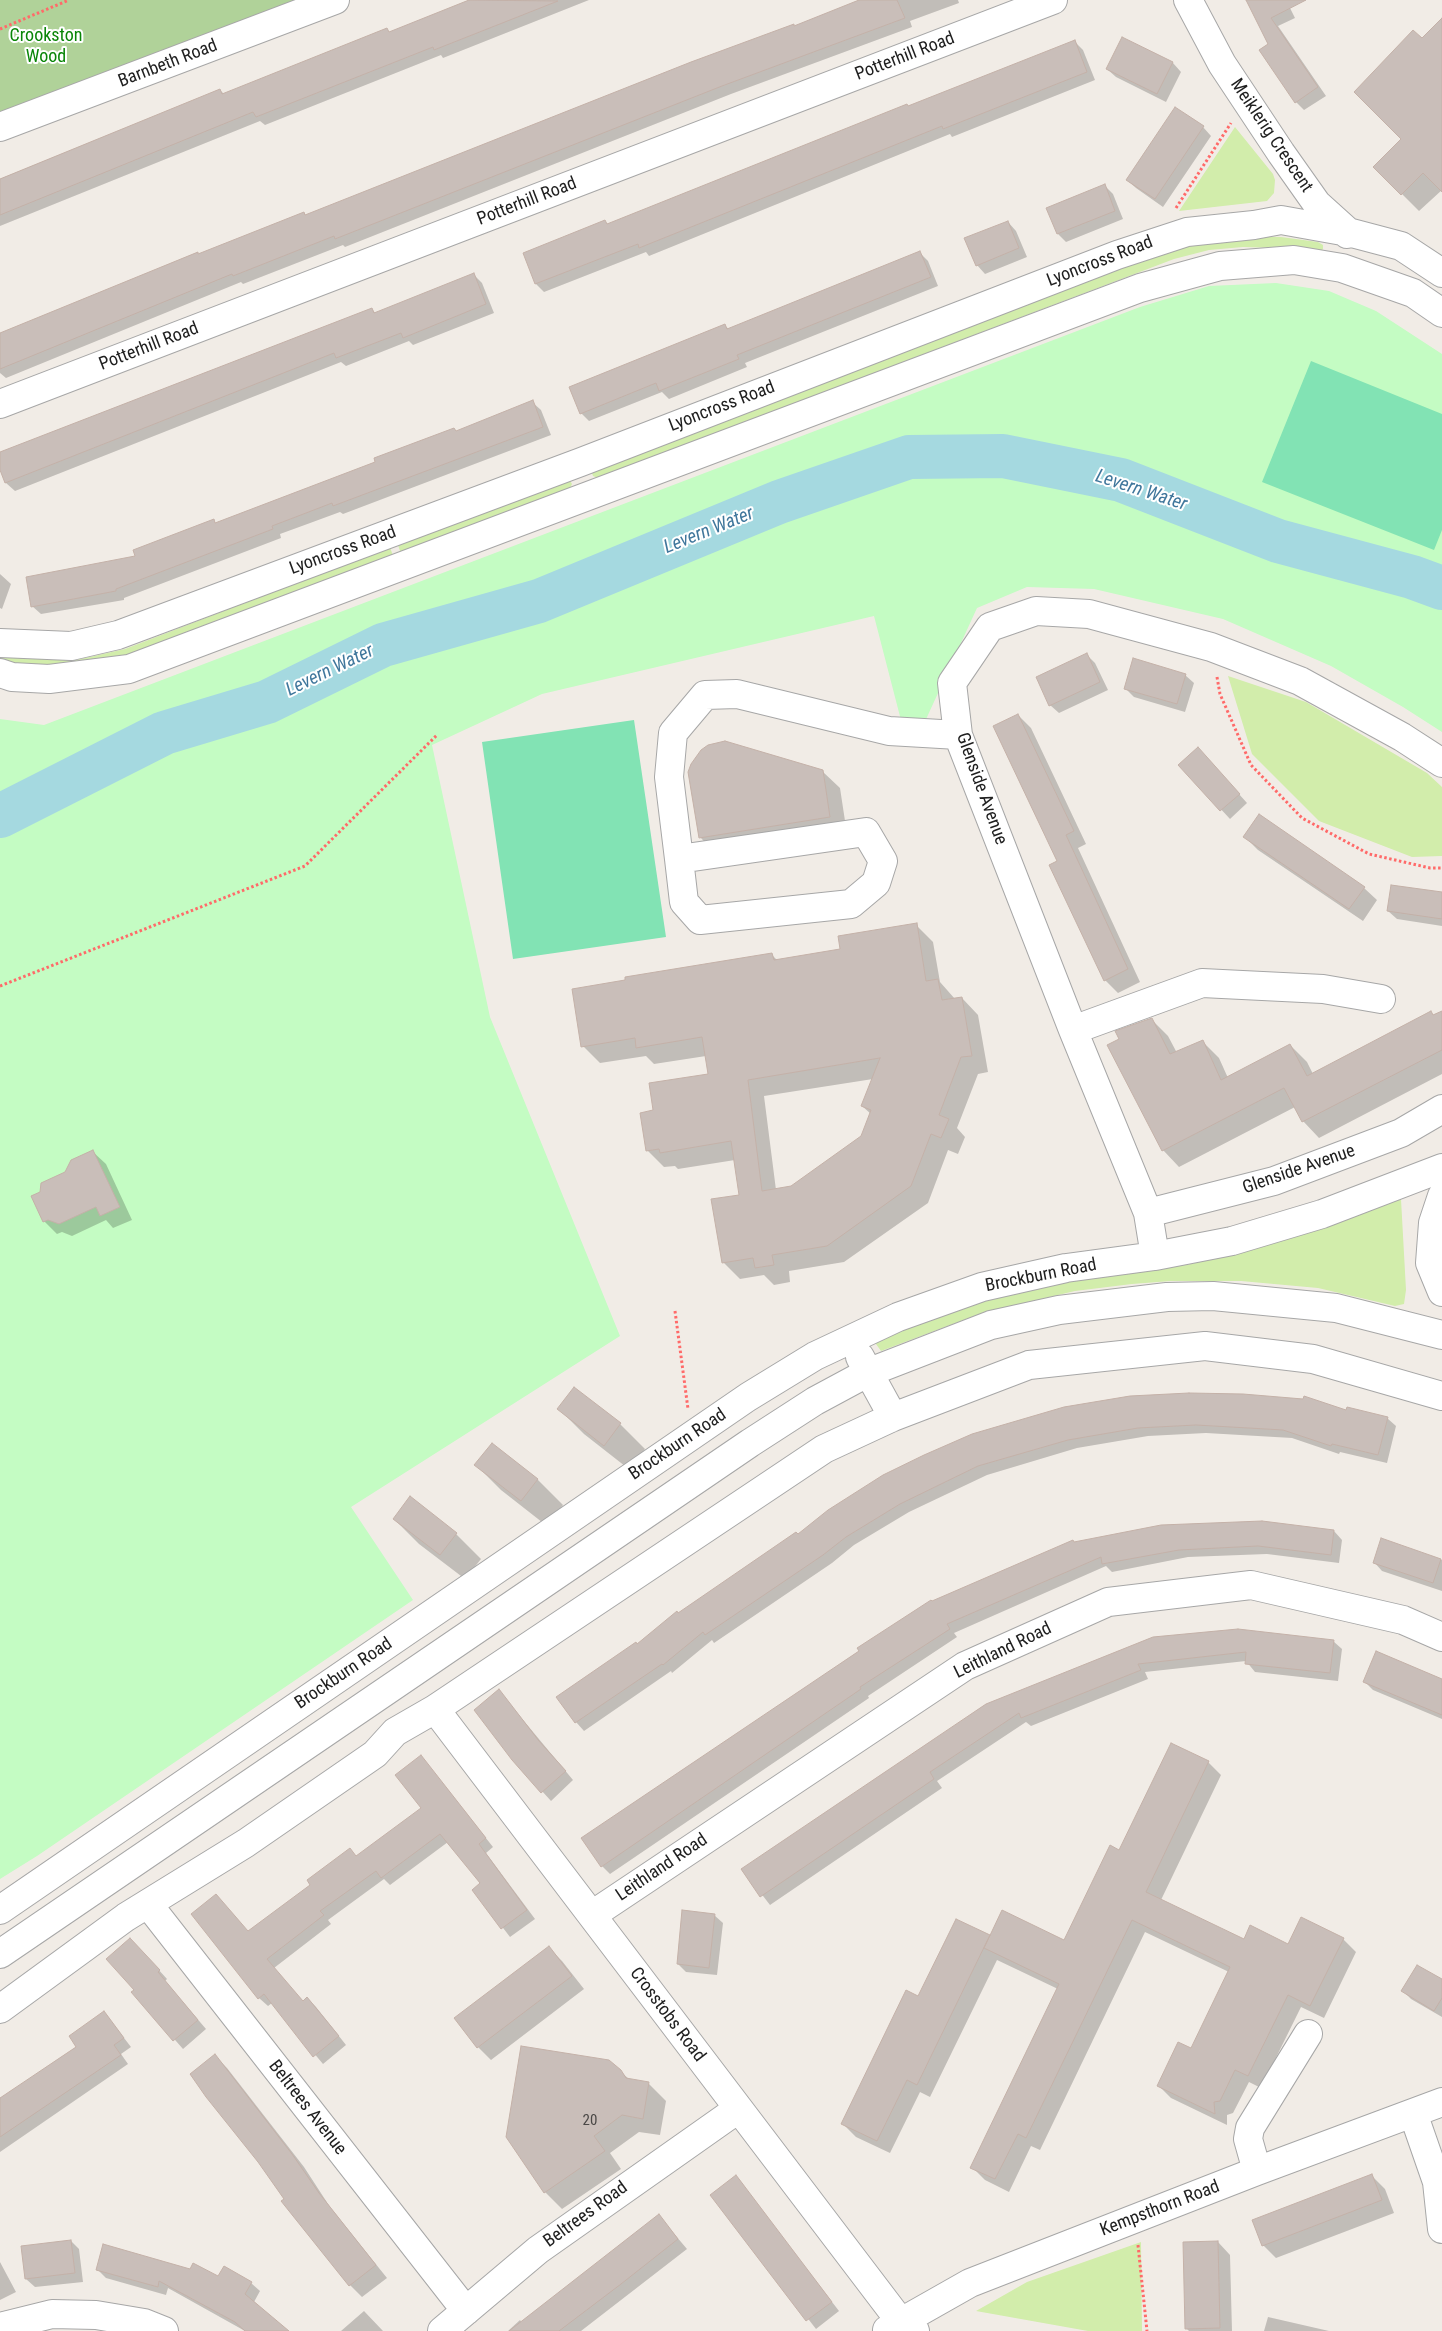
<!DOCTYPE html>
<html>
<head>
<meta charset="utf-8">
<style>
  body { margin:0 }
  canvas { display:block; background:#f1ece6 }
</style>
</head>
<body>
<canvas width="1442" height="2331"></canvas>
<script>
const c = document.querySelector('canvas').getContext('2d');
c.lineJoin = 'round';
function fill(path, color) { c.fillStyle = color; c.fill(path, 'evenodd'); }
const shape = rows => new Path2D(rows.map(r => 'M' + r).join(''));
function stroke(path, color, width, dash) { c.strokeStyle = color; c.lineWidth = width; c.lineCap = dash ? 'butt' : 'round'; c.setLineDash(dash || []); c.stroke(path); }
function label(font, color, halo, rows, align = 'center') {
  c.font = font + ' "Roboto Condensed",sans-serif'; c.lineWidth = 4; c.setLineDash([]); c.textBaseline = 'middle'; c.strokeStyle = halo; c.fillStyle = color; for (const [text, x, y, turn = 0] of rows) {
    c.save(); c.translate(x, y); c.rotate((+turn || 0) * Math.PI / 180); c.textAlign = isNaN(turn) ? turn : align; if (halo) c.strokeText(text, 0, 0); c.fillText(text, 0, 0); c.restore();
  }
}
fill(shape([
  [1235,127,1273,174,1275,180,1274,193,1267,201,1179,211],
  [1244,236,1281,237,1318,242,1323,245,1323,249,1320,252,1278,248,1243,247,1209,250,1174,259,598,478,593,476,592,473,1171,248],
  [569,479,572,484,570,488,401,554,398,545],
  [390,547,393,556,104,666,0,665,0,654,76,660,125,649],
  [1228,676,1306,702,1427,773,1442,787,1442,856,1412,857,1319,821,1252,754],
  [1401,1199,1406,1290,1404,1304,1395,1306,1318,1288,1241,1281,1171,1281,1132,1284,1075,1291,982,1313,881,1351,876,1344,875,1340,987,1300,1068,1282,1186,1265,1239,1253,1321,1229],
  [1141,2242,1142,2331,1088,2331,976,2311,1027,2282]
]), '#d2edab');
fill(shape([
  [0,0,300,0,0,113]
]), '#b0d299');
fill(shape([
  [1276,283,1329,291,1376,311,1442,354,1442,732,1403,707,1331,666,1223,619,1094,589,1027,587,977,608,922,728,903,728,874,616,542,694,432,745,490,1017,620,1336,351,1507,413,1600,37,1856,0,1879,0,719,44,725,1140,307,1209,286]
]), '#c4fcc3');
fill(shape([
  [1311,361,1442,414,1442,530,1434,550,1262,482],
  [634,720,666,937,513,959,482,742]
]), '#82e3b4');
fill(shape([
  [472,0,589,0,443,58,441,55,265,125,260,121,0,226,0,179,220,90,224,94,387,30,390,33],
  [865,0,958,0,959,3,910,21,912,27,731,94,345,247,343,245,243,284,241,282,6,378,0,373,0,334,197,253,199,255,304,213,306,216,793,25,795,27],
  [1247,0,1286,0,1295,18,1278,26,1326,96,1304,110,1296,102],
  [1442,20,1442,190,1419,211,1375,167,1403,139,1422,40],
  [1122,39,1173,63,1181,72,1166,102,1116,77,1107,69],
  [1075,42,1083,50,1095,80,952,137,950,134,649,256,646,252,544,292,536,284,524,254,605,222,609,225],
  [1203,127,1211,136,1163,207,1136,188,1127,180],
  [1105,186,1113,194,1123,219,1066,242,1058,234],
  [1008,222,1016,231,1027,257,985,274,977,265],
  [920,253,928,261,938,286,745,363,747,367,669,399,662,392,589,421,581,413,725,326,729,329],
  [474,275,482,283,494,313,413,345,409,341,346,366,341,362,15,491,6,483,0,467,0,453,372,309,376,314],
  [532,402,541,410,551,435,343,514,340,512,302,526,280,534,281,538,124,598,124,600,41,614,32,606,213,521,216,524,376,463,454,429,457,432],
  [0,574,11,584,2,609,0,608],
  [1086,654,1095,663,1108,690,1059,713,1050,705],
  [1185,675,1194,683,1185,712,1134,697,1125,688],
  [1018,715,1031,728,1086,844,1078,848,1140,982,1118,993,1105,980,1059,862],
  [709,746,822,771,840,788,847,834,717,855,700,837,690,772,696,757],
  [1206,757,1247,803,1230,819,1180,765],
  [1245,837,1364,888,1377,900,1363,921,1258,850],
  [1442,894,1442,926,1397,919,1388,911],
  [916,925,933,942,940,982,955,999,962,998,978,1015,988,1072,978,1074,957,1128,965,1137,958,1154,948,1150,928,1203,844,1262,789,1271,790,1282,774,1285,764,1275,740,1279,723,1262,741,1196,735,1160,678,1169,675,1166,664,1167,647,1150,655,1111,709,1075,706,1056,654,1064,646,1056,600,1063,583,1046,772,955,778,961,842,950],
  [873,1079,862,1106,871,1114,862,1137,791,1187,776,1190,764,1096],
  [1442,1012,1442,1074,1319,1138,1303,1121,1295,1107,1179,1167,1163,1150,1151,1019,1168,1036,1177,1053,1202,1041,1219,1058,1228,1078,1290,1045,1307,1062,1313,1074,1431,1013,1434,1016],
  [93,1152,106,1164,132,1220,113,1228,106,1220,72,1236,62,1232,57,1234,44,1221,41,1193],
  [575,1389,620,1424,645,1449,630,1470,584,1434,559,1409],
  [1347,1411,1387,1418,1396,1426,1387,1463,1340,1452,1339,1454,1292,1438,1206,1433,1148,1436,1077,1448,987,1475,909,1512,854,1545,832,1563,714,1643,712,1640,672,1673,671,1671,584,1731,576,1722,638,1645,678,1614,798,1536,972,1435],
  [492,1444,538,1480,563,1505,547,1526,501,1490,476,1465],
  [394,1519,456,1534,481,1559,465,1579,419,1544],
  [1334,1531,1342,1540,1339,1563,1267,1554,1188,1557,1112,1572,1106,1566,954,1633,957,1637,868,1696,869,1698,610,1874,602,1866,932,1603,1075,1543],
  [1382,1540,1442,1560,1442,1591,1382,1571,1374,1562],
  [1153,1639,1333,1641,1342,1649,1338,1681,1255,1672,1246,1661,1145,1672,1148,1679,1031,1726,1026,1722,937,1781,942,1788,770,1905,743,1870,987,1705],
  [1364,1681,1442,1681,1442,1719,1373,1690],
  [499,1691,573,1780,551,1801,513,1759],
  [421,1756,493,1847,486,1853,535,1919,510,1937,474,1890,482,1884,448,1842,390,1885,384,1879,328,1920,331,1924,274,1968,303,2002,307,1998,316,2007,346,2045,323,2064,272,2003,268,2006,259,1998,192,1914,248,1932,312,1885,350,1850,357,1857,422,1809],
  [1208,1762,1221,1775,1161,1900,1244,1941,1289,1945,1343,1939,1356,1952,1324,2018,1301,2007,1261,2088,1249,2082,1233,2113,1227,2115,1227,2125,1171,2098,1158,2085,1191,2050,1229,1972,1145,1932,1040,2150,1031,2146,1009,2192,985,2180,972,2167,1058,1989,997,1960,930,2097,920,2092,890,2153,856,2137,843,2124,919,1998,989,1936,1065,1942,1120,1851],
  [714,1915,723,1923,717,1975,686,1972,678,1964],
  [139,1948,167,1979,165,1981,206,2029,183,2049,133,1992,135,1990],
  [549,1948,562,1961,584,1989,491,2060,478,2047],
  [1442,1981,1442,2017,1411,1999,1403,1991],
  [104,2012,131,2047,121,2054,128,2064,0,2152,0,2099,78,2047],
  [215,2056,227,2068,304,2167,330,2207,387,2278,362,2297,350,2285,283,2201,285,2199],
  [620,2071,630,2080,649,2084,666,2101,660,2135,639,2132,610,2153,621,2169,562,2209,545,2192],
  [1372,2176,1385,2189,1394,2213,1276,2258,1263,2245],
  [736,2177,839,2311,816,2329,712,2195],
  [659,2216,687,2249,581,2331,508,2331,520,2320,522,2323],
  [71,2241,79,2249,83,2282,35,2287,26,2279],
  [1218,2242,1230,2255,1232,2331,1189,2331,1187,2329],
  [0,2262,16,2292,0,2300],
  [97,2269,218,2278,251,2283,260,2291,254,2302,287,2331,245,2331,168,2288,166,2295,106,2278],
  [364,2311,383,2331,341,2331],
  [1268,2317,1329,2331,1264,2331]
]), '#0003');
stroke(shape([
  [0,816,164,733,267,702,383,645,539,601,779,502,909,457,1003,456,1121,480,1278,541,1412,577,1442,588]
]), '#a5d9e0', 44);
const building = shape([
  [469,0,558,1,434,50,433,47,256,117,253,112,0,215,0,179,220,89,222,94,387,28,389,32,469,0],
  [859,0,897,0,905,18,722,86,335,239,334,236,233,276,232,274,0,369,0,333,198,252,198,254,304,212,305,215,691,62,794,24,794,26,859,0],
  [1246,0,1306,0,1271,18,1318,87,1295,103,1259,50,1268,44,1246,0],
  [1442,18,1442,192,1423,173,1401,195,1373,167,1401,139,1354,92,1413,30,1422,38,1442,18],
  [1122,37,1173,62,1157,94,1106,69,1122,37],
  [1075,40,1087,72,943,129,942,126,639,248,638,244,535,284,523,253,605,220,607,224,907,104,908,106,1075,40],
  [1175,107,1204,126,1155,199,1126,180,1175,107],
  [1105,184,1115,211,1057,234,1046,208,1105,184],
  [1008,221,1019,248,976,266,964,238,1008,221],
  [920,251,931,277,737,355,739,359,659,391,656,383,580,414,569,387,725,324,727,329,920,251],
  [474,273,486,304,403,338,401,333,336,358,334,353,5,483,0,470,0,452,372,308,374,313,474,273],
  [533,400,543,427,333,506,332,503,293,518,272,526,273,529,116,589,116,591,31,607,26,577,135,556,133,550,214,519,215,523,375,462,374,458,454,428,456,431,533,400],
  [1087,653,1100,682,1049,706,1036,677,1087,653],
  [1133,658,1186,674,1177,704,1124,689,1133,658],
  [1018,714,1074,831,1066,835,1128,969,1104,981,1049,865,1057,861,993,726,1018,714],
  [725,741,823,770,830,817,699,838,688,772,691,764,701,750,708,745,725,741],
  [1198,747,1240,794,1220,811,1178,765,1198,747],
  [1259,814,1365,887,1349,909,1243,837,1259,814],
  [1391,885,1442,892,1442,919,1387,911,1391,885],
  [917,923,926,981,938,979,942,1000,962,997,972,1056,961,1057,939,1115,949,1119,941,1138,931,1134,911,1186,827,1246,772,1255,774,1265,755,1268,753,1258,722,1263,711,1199,739,1195,731,1141,660,1153,659,1149,646,1151,640,1113,653,1110,649,1083,708,1074,702,1037,636,1048,635,1038,581,1047,572,989,625,980,625,977,772,953,774,960,840,949,838,936,917,923],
  [880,1058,861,1106,871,1110,861,1136,791,1186,762,1191,748,1080,880,1058],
  [1431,1011,1433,1015,1442,1011,1442,1050,1302,1122,1284,1088,1162,1151,1107,1045,1119,1039,1115,1031,1152,1018,1170,1054,1203,1040,1221,1080,1290,1044,1307,1076,1431,1011],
  [93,1150,120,1207,100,1216,96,1207,59,1224,48,1220,43,1222,31,1196,40,1192,41,1183,65,1172,71,1160,93,1150],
  [574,1387,621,1423,604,1446,557,1409,574,1387],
  [1189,1393,1243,1394,1303,1399,1304,1396,1346,1410,1347,1407,1388,1417,1378,1455,1332,1444,1331,1446,1283,1430,1196,1425,1138,1428,1068,1440,978,1466,900,1504,846,1537,823,1555,705,1635,703,1632,663,1665,662,1664,575,1723,556,1697,636,1642,637,1644,677,1611,678,1613,796,1532,798,1534,828,1510,883,1475,924,1455,972,1434,1064,1407,1130,1396,1189,1393],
  [492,1443,538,1479,521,1501,474,1465,492,1443],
  [410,1496,457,1533,440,1555,393,1519,410,1496],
  [1262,1521,1334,1530,1331,1555,1258,1546,1179,1550,1102,1564,1101,1557,947,1624,950,1629,860,1687,861,1689,601,1867,581,1838,859,1651,857,1648,931,1600,932,1601,1073,1540,1074,1542,1161,1525,1262,1521],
  [1381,1538,1441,1559,1433,1583,1373,1563,1381,1538],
  [1238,1629,1334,1640,1330,1673,1245,1664,1246,1652,1138,1664,1141,1670,1021,1718,1019,1713,930,1772,934,1779,760,1897,741,1869,986,1704,1153,1637,1238,1629],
  [1376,1651,1442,1679,1442,1715,1363,1682,1376,1651],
  [499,1689,539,1741,566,1771,541,1793,512,1760,474,1710,499,1689],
  [1171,1743,1209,1761,1146,1892,1244,1939,1250,1925,1288,1944,1301,1917,1344,1938,1310,2006,1288,1995,1248,2076,1235,2070,1220,2101,1214,2102,1215,2114,1157,2086,1178,2042,1191,2048,1230,1967,1132,1920,1026,2138,1018,2134,995,2179,970,2168,1059,1984,984,1948,1002,1910,1064,1940,1110,1845,1119,1850,1171,1743],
  [421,1755,486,1838,479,1844,527,1910,501,1929,472,1890,480,1883,440,1834,381,1878,376,1871,320,1911,324,1915,267,1959,303,2001,307,1997,339,2036,313,2057,264,1994,258,1999,191,1914,216,1894,248,1931,310,1885,307,1880,350,1848,356,1856,421,1808,395,1775,421,1755],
  [682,1910,715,1914,709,1968,677,1964,682,1910],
  [956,1919,990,1935,917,2085,907,2080,877,2141,841,2124,906,1990,918,1996,956,1919],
  [130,1938,160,1970,158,1972,198,2020,173,2041,131,1992,134,1990,106,1959,130,1938],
  [549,1946,572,1976,477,2048,454,2018,549,1946],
  [1417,1965,1442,1979,1442,1998,1434,2011,1401,1991,1417,1965],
  [104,2011,124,2038,114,2045,121,2055,0,2137,0,2098,76,2047,69,2036,104,2011],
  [521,2046,609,2060,621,2070,626,2078,649,2082,643,2119,622,2115,594,2136,605,2151,544,2193,506,2137,521,2046],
  [215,2054,292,2154,319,2193,376,2265,349,2286,281,2201,284,2199,258,2162,206,2097,190,2074,215,2054],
  [1372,2174,1382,2200,1262,2246,1252,2220,1372,2174],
  [736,2175,832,2302,806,2321,710,2195,736,2175],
  [659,2214,678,2239,621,2284,559,2331,509,2331,659,2214],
  [71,2240,75,2273,25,2279,21,2246,71,2240],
  [1218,2241,1220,2328,1185,2329,1183,2242,1218,2241],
  [103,2244,190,2269,193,2263,218,2276,224,2266,252,2282,245,2294,289,2331,245,2331,235,2322,159,2281,158,2287,96,2270,103,2244]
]);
fill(building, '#c9beb9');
stroke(building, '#c4b1a8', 1);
const minor = shape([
  [1188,0,1222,64,1281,153,1317,204,1348,232,1347,234],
  [0,127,335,0],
  [0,404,1053,0],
  [0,643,71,646,118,635,581,462,1117,255,1187,232,1254,225,1281,220,1348,232,1401,246,1442,273],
  [0,673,12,677,49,679,129,669,1140,288,1220,266,1294,260,1342,268,1413,293,1442,313],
  [679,859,866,832,883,861,876,883,851,904,700,920,684,902,679,859,669,777,673,733,705,695,737,694,889,731,958,735],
  [1073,1030,1202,983,1323,989,1381,999],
  [1442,1196,1433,1223,1430,1263,1442,1292],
  [1148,1213,1274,1181,1401,1133,1442,1109],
  [1155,1256,1148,1213,1073,1030,958,735,952,683,990,627,1036,611,1089,614,1211,647,1300,681,1402,737,1442,763],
  [860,1357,893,1417],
  [435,1709,900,2321,915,2331],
  [148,1904,466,2311],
  [0,1910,748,1397,815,1356,898,1317,982,1287,1066,1268,1155,1256,1232,1241,1322,1214,1442,1168],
  [592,1915,965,1666,1108,1602,1251,1585,1403,1620,1442,1637],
  [0,1954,750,1443,815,1401,867,1373,991,1325,1059,1310,1167,1297,1213,1296,1336,1308,1442,1335],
  [0,2009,126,1917,246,1843,375,1754,395,1732,435,1709,824,1449,893,1417,1029,1365,1205,1346,1313,1359,1442,1396],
  [1413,2113,1437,2182,1442,2229],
  [1257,2171,1248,2139,1250,2128,1308,2034],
  [0,2327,52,2314,96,2315,144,2323,164,2331],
  [887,2330,970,2283,1257,2171,1442,2102],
  [442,2331,538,2250,738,2109]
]);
stroke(minor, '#a7a7a7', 30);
stroke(shape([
  [0,29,69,0],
  [1176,208,1231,123],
  [1217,677,1220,694,1251,765,1302,818,1369,854,1430,868,1442,868],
  [0,986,305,866,437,735],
  [675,1311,688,1409],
  [1138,2245,1147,2331]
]), '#ff6a69', 3, [2.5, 2.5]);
stroke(minor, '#fff', 28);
label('15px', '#4a4846', null, [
  ["20",590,2121]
]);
label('18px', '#098507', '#fff', [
  ["Crookston",46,36],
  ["Wood",46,57]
]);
label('18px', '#202020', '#fff', [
  ["Potterhill Road",905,57,-21],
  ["Barnbeth Road",168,64,-21],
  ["Meiklerig Crescent",1271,136,56],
  ["Potterhill Road",527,202,-21],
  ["Lyoncross Road",1100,262,-21],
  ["Potterhill Road",149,347,-21],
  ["Lyoncross Road",722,407,-21],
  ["Lyoncross Road",343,551,-20],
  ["Glenside Avenue",981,789,70],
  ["Glenside Avenue",1299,1170,-19],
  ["Brockburn Road",1041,1276,-11],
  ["Brockburn Road",678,1445,-34],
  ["Leithland Road",1003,1651,-26],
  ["Brockburn Road",344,1674,-34],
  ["Leithland Road",662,1868,-34],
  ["Crosstobs Road",667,2015,53],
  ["Beltrees Avenue",307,2108,52],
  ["Kempsthorn Road",1160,2209,-21],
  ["Beltrees Road",586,2215,-36]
]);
label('italic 19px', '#40779c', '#fff', [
  ["Levern Water",1141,491,18],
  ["Levern Water",709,531,-22],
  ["Levern Water",330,671,-26]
]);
</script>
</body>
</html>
